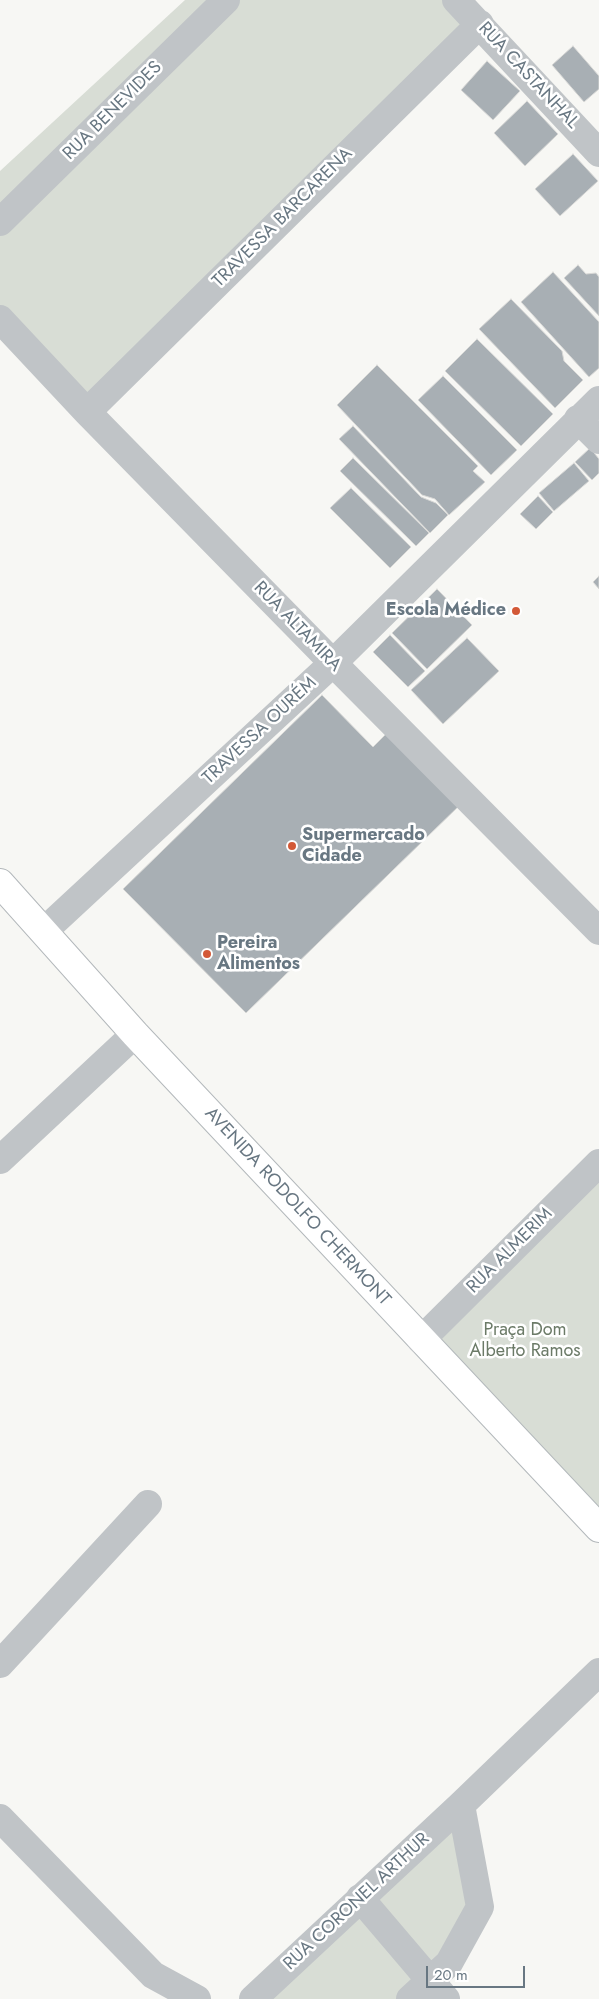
<!DOCTYPE html>
<html>
<head>
<meta charset="utf-8">
<style>
  body { margin:0 }
  #map { position:relative; width:599px; height:1999px; overflow:hidden; background:#f7f7f4; font-family:Jost,sans-serif }
  canvas { display:block }
  .scale { position:absolute; left:426px; top:1966px; width:99px; height:22px; box-sizing:border-box; border:2px solid #687782; border-top:0; padding-left:6px; font-size:15px; line-height:18px; white-space:nowrap; color:#687782; -webkit-text-stroke:4px #fff; paint-order:stroke }
</style>
</head>
<body>
<div id="map">
<canvas width="599" height="1999"></canvas>
<div class="scale">20 m</div>
</div>
<script>
const c = document.querySelector('canvas').getContext('2d');
c.lineJoin = 'round';
function fill(path, color) { c.fillStyle = color; c.fill(path, 'evenodd'); }
const shape = rows => new Path2D(rows.map(r => 'M' + r).join(''));
function stroke(path, color, width, dash) { c.strokeStyle = color; c.lineWidth = width; c.lineCap = dash ? 'butt' : 'round'; c.setLineDash(dash || []); c.stroke(path); }
function label(font, color, halo, rows, align = 'center') {
  c.font = font + ' Jost,sans-serif'; c.lineWidth = 5; c.setLineDash([]); c.textBaseline = 'middle'; c.strokeStyle = halo; c.fillStyle = color; for (const [text, x, y, turn = 0] of rows) {
    c.save(); c.translate(x, y); c.rotate((+turn || 0) * Math.PI / 180); c.textAlign = isNaN(turn) ? turn : align; if (halo) c.strokeText(text, 0, 0); c.fillText(text, 0, 0); c.restore();
  }
}
fill(shape([
  [185,0,451,0,480,24,81,417,0,339,0,171],
  [599,1163,599,1528,421,1340],
  [461,1805,480,1907,410,1999,253,1999]
]), '#d8ddd5');
const building = shape([
  [573,46,599,76,599,89,584,102,552,65,573,46],
  [487,61,520,91,493,120,461,90,487,61],
  [527,101,558,134,525,166,494,133,527,101],
  [573,154,598,181,560,216,535,189,573,154],
  [578,265,586,274,596,273,599,277,599,316,564,278,578,265],
  [553,272,599,322,599,368,589,377,521,302,553,272],
  [511,299,562,351,564,361,583,380,555,408,479,329,511,299],
  [477,339,553,414,521,446,445,371,477,339],
  [377,365,478,466,473,471,485,482,449,515,435,499,422,495,337,405,377,365],
  [443,376,517,450,491,475,418,400,443,376],
  [353,426,421,497,436,503,448,515,430,533,339,439,353,426],
  [590,448,599,459,599,473,592,480,575,462,590,448],
  [353,458,429,533,416,546,340,471,353,458],
  [574,463,589,481,554,511,539,493,574,463],
  [351,488,411,547,390,568,330,508,351,488],
  [538,496,553,512,536,529,520,514,538,496],
  [599,576,599,589,593,582,599,576],
  [437,589,472,625,427,669,392,633,437,589],
  [390,635,425,671,408,687,373,652,390,635],
  [467,638,499,671,443,724,411,690,467,638],
  [322,695,373,747,389,731,461,804,246,1013,123,889,322,695]
]);
fill(building, '#a8afb4');
stroke(building, '#d8d8d6', 1);
const secondary = shape([
  [0,883,135,1034,599,1528]
]);
stroke(secondary, '#b3b8bb', 30);
stroke(shape([
  [456,0,599,153],
  [0,222,226,0],
  [0,319,87,412,333,663,599,931],
  [87,412,480,24],
  [578,419,599,440],
  [44,931,333,663,599,400],
  [0,1160,135,1034],
  [421,1340,599,1163],
  [0,1664,148,1504],
  [0,1818,153,1975,197,1999],
  [360,1898,446,1999],
  [253,1999,461,1805,599,1672],
  [410,1999,449,1963,480,1907,461,1805]
]), '#c0c4c7', 28);
stroke(secondary, '#fff', 28);
for (const [x, y, r, color] of [
  [516,611,5,"#d35937"],
  [292,846,5,"#d35937"],
  [207,954,5,"#d35937"]
]) { const dot = new Path2D(); dot.arc(x, y, r, 0, 2 * Math.PI); c.fillStyle = color; c.fill(dot); stroke(dot, '#fff', 2); }
label('18px', '#687782', '#fff', [
  ["RUA CASTANHAL",528,76,47],
  ["RUA BENEVIDES",113,111,-45],
  ["TRAVESSA BARCARENA",283,218,-45],
  ["RUA ALTAMIRA",297,627,46],
  ["TRAVESSA OURÉM",260,731,-43],
  ["AVENIDA RODOLFO CHERMONT",297,1207,47],
  ["RUA ALMERIM",510,1251,-45],
  ["RUA CORONEL ARTHUR",357,1902,-43]
]);
label('bold 18px', '#687782', '#fff', [
  ["Escola Médice",506,611,"right"],
  ["Supermercado",302,836],
  ["Cidade",302,857],
  ["Pereira",217,944],
  ["Alimentos",217,965]
], 'left');
label('18px', '#6b7a67', '#fff', [
  ["Praça Dom",525,1331],
  ["Alberto Ramos",525,1352]
]);
</script>
</body>
</html>
